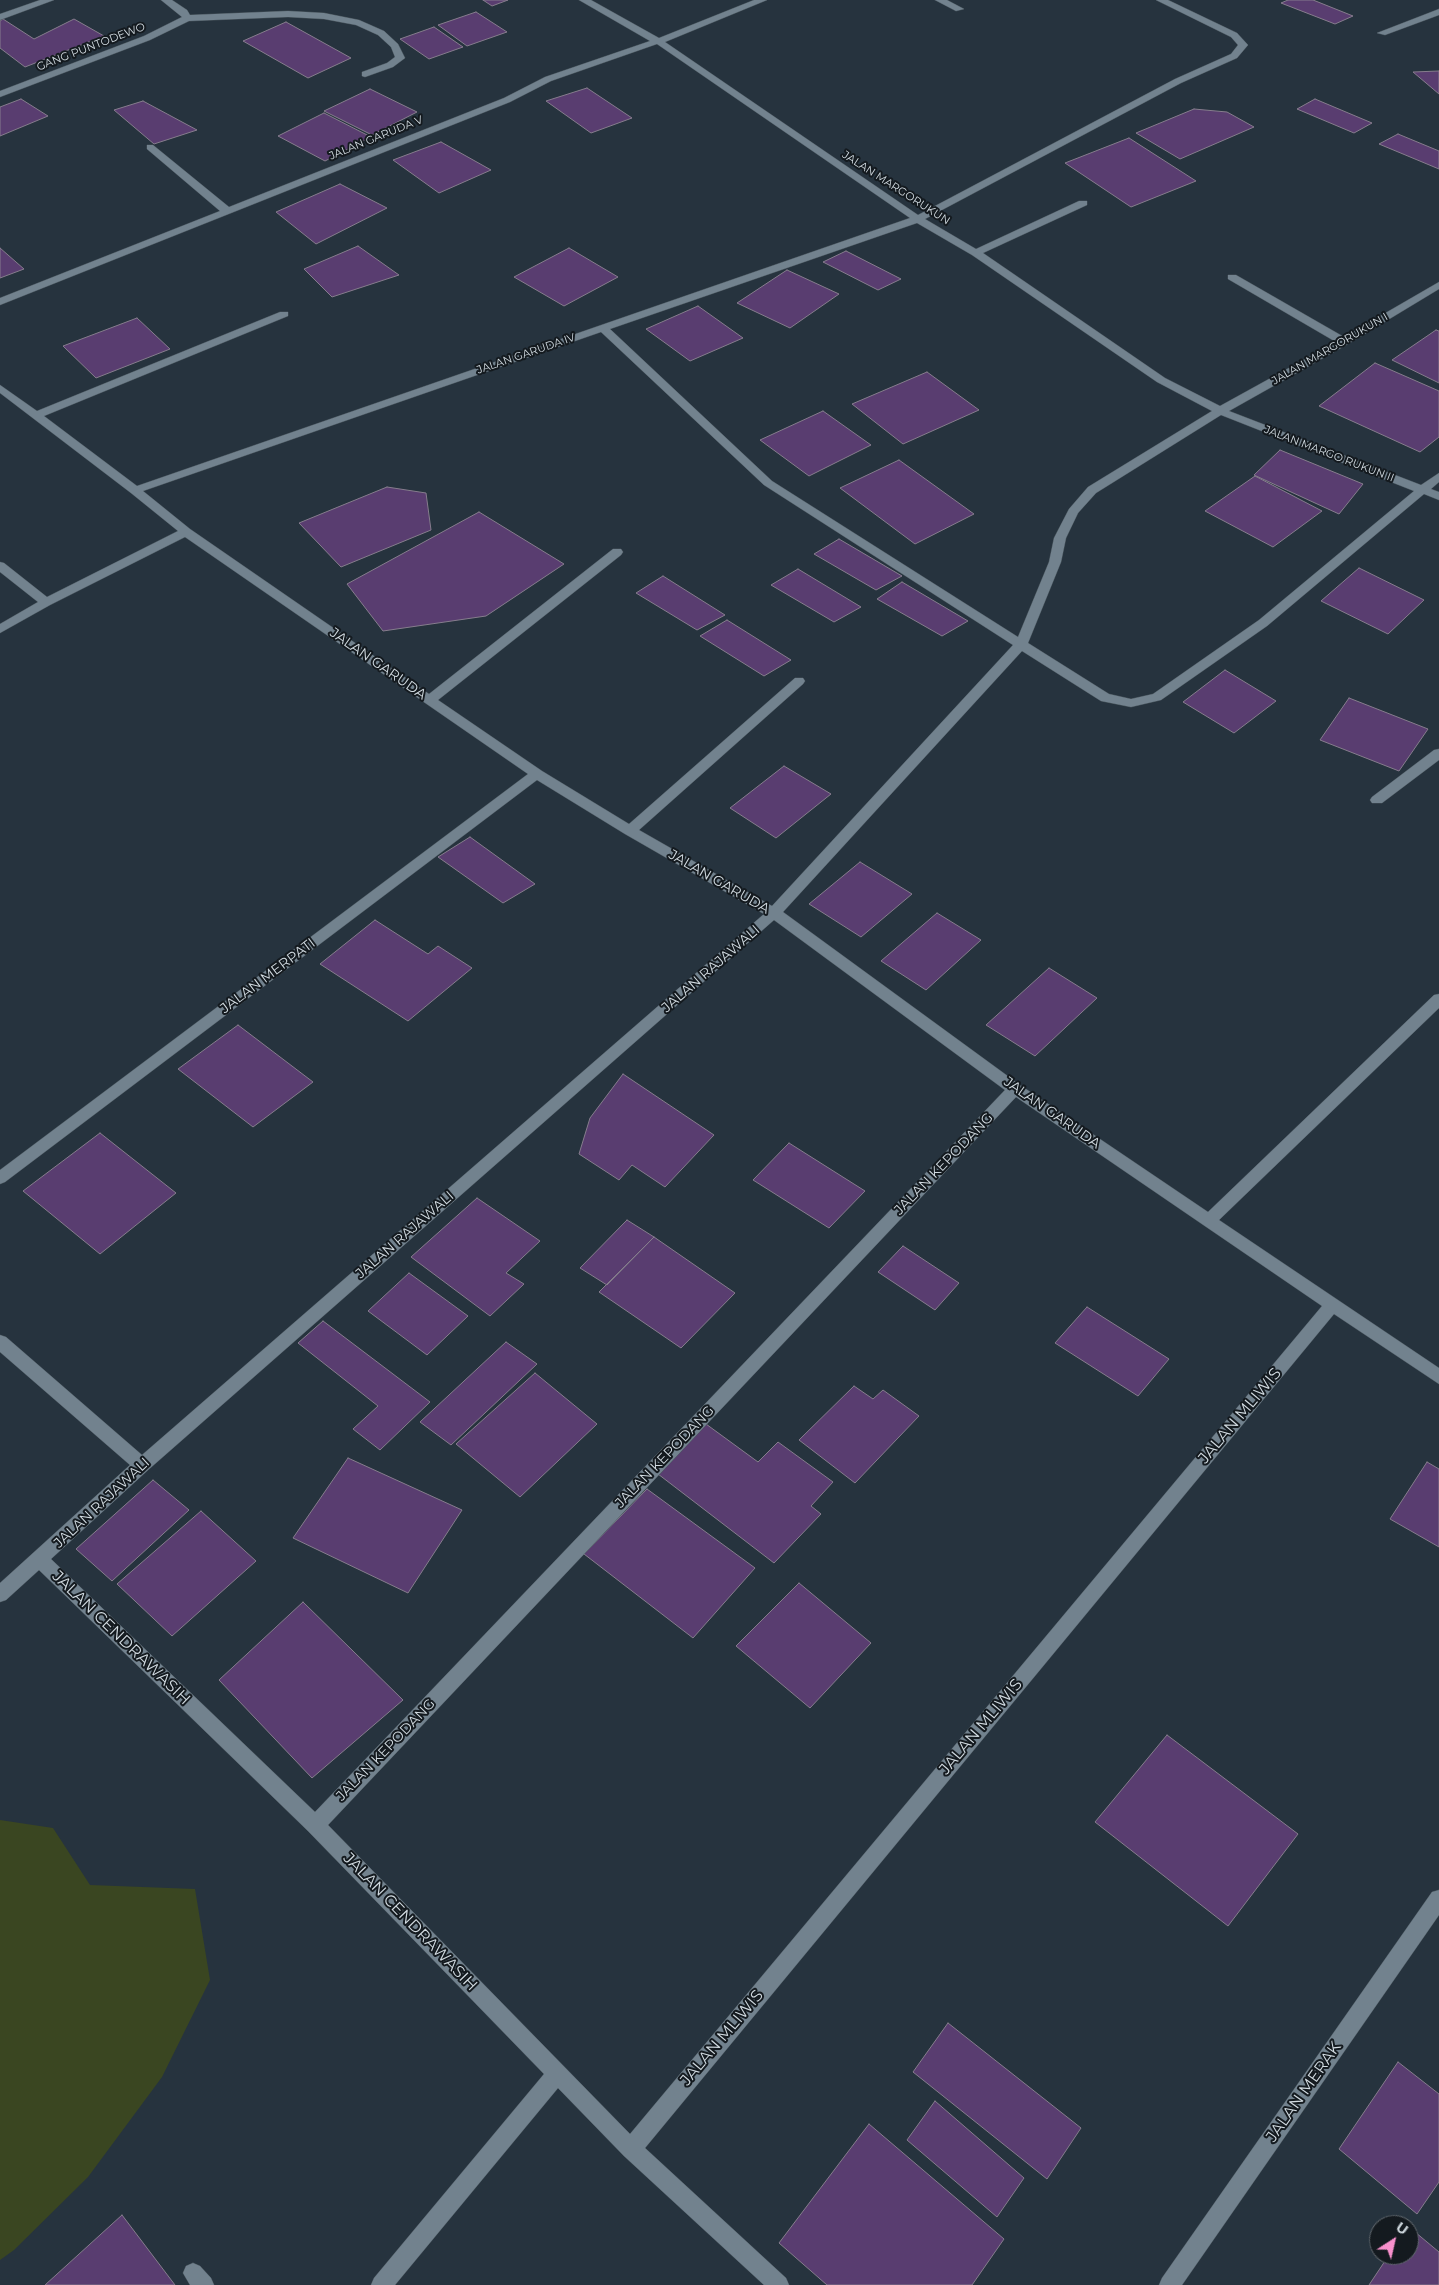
<!DOCTYPE html>
<html>
<head>
<meta charset="utf-8">
<style>
  body { margin:0 }
  #map { position:relative; width:1439px; height:2285px; overflow:hidden; background:#26333e; font-family:Montserrat,sans-serif }
  canvas { display:block }
  .north { position:absolute; left:1369px; top:2215px; width:50px; height:50px; box-sizing:border-box; background:#141a1f; border:1px solid #60676d; border-radius:50%; rotate:35deg; font-size:14px; font-weight:700; line-height:20px; text-align:center; color:#d2dbe1 }
  .north::after { content:''; display:block; margin:auto; width:18px; height:22px; background:#f890cc; clip-path:polygon(50% 0,100% 100%,50% 72%,0 100%) }
</style>
</head>
<body>
<div id="map">
<canvas width="1439" height="2285"></canvas>
<div class="north">U</div>
</div>
<script>
const c = document.querySelector('canvas').getContext('2d');
c.lineJoin = 'round';
function fill(path, color) { c.fillStyle = color; c.fill(path, 'evenodd'); }
const shape = rows => new Path2D(rows.map(r => 'M' + r).join(''));
function stroke(path, color, width, dash) { c.strokeStyle = color; c.lineWidth = width; c.lineCap = dash ? 'butt' : 'round'; c.setLineDash(dash || []); c.stroke(path); }
function label(font, color, halo, rows, align = 'center') {
  c.font = font + ' Montserrat,sans-serif'; c.lineWidth = 4; c.setLineDash([]); c.textBaseline = 'middle'; c.strokeStyle = halo; c.fillStyle = color; for (const [text, x, y, turn = 0] of rows) {
    c.save(); c.translate(x, y); c.rotate((+turn || 0) * Math.PI / 180); c.textAlign = isNaN(turn) ? turn : align; if (halo) c.strokeText(text, 0, 0); c.fillText(text, 0, 0); c.restore();
  }
}
fill(shape([
  [0,1820,53,1828,90,1885,195,1889,210,1980,162,2077,88,2177,14,2250,0,2260]
]), '#3a4621');
const building = shape([
  [483,0,508,0,492,6,483,0],
  [1288,0,1313,0,1353,16,1335,24,1281,3,1288,0],
  [476,12,507,32,467,46,438,25,476,12],
  [3,19,34,39,74,19,104,36,25,67,0,48,0,21,3,19],
  [286,22,351,58,308,78,243,41,286,22],
  [434,27,463,47,429,59,400,39,434,27],
  [1439,71,1439,94,1413,72,1439,71],
  [587,88,632,118,591,133,546,101,587,88],
  [370,89,417,112,372,135,324,111,370,89],
  [21,99,48,116,0,136,0,107,21,99],
  [1315,99,1372,123,1354,133,1297,109,1315,99],
  [143,101,197,130,154,144,114,110,143,101],
  [1194,109,1227,112,1254,127,1180,159,1136,133,1194,109],
  [324,113,371,137,325,161,278,136,324,113],
  [1398,134,1439,151,1439,169,1379,144,1398,134],
  [1129,138,1196,181,1131,207,1065,163,1129,138],
  [441,142,491,170,439,193,393,160,441,142],
  [340,184,387,208,316,244,276,212,340,184],
  [358,246,399,275,332,297,304,269,358,246],
  [0,248,24,269,0,278,0,248],
  [569,248,618,277,564,306,514,277,569,248],
  [846,251,901,279,878,290,823,262,846,251],
  [787,270,839,294,790,328,737,303,787,270],
  [698,306,743,338,690,361,646,329,698,306],
  [137,318,170,349,96,378,63,346,137,318],
  [1436,330,1439,331,1439,383,1392,360,1436,330],
  [1375,363,1439,391,1439,437,1420,452,1319,406,1375,363],
  [927,372,979,410,903,444,852,404,927,372],
  [823,411,871,445,809,476,760,440,823,411],
  [1280,450,1363,484,1339,514,1254,475,1280,450],
  [899,460,974,514,915,544,840,488,899,460],
  [1255,476,1322,511,1273,547,1205,511,1255,476],
  [387,487,426,493,431,530,341,567,299,523,387,487],
  [479,512,564,564,486,616,383,631,347,584,479,512],
  [839,539,902,576,876,590,814,554,839,539],
  [1359,568,1424,600,1388,634,1321,601,1359,568],
  [798,569,861,607,834,622,771,585,798,569],
  [663,576,725,615,697,630,636,593,663,576],
  [902,582,968,621,942,636,877,599,902,582],
  [727,620,791,660,764,676,700,636,727,620],
  [1225,670,1276,701,1234,733,1183,702,1225,670],
  [1349,698,1428,729,1399,771,1320,740,1349,698],
  [784,766,831,794,776,838,730,808,784,766],
  [470,837,535,884,503,903,438,857,470,837],
  [860,862,912,894,861,937,809,904,860,862],
  [937,913,981,940,926,990,881,961,937,913],
  [375,920,428,954,438,946,472,968,408,1021,320,964,375,920],
  [1049,968,1097,998,1035,1056,986,1025,1049,968],
  [238,1025,313,1082,253,1127,178,1069,238,1025],
  [623,1074,714,1135,665,1187,632,1165,619,1180,579,1154,590,1118,623,1074],
  [100,1133,176,1193,100,1254,23,1191,100,1133],
  [789,1143,865,1191,829,1228,753,1180,789,1143],
  [477,1198,540,1241,506,1273,524,1284,490,1316,411,1257,477,1198],
  [627,1220,654,1237,607,1285,580,1268,627,1220],
  [654,1237,735,1293,681,1348,599,1292,654,1237],
  [903,1246,959,1283,935,1310,878,1272,903,1246],
  [409,1273,468,1316,427,1355,368,1311,409,1273],
  [1087,1307,1169,1359,1138,1396,1055,1343,1087,1307],
  [323,1321,430,1402,380,1450,353,1429,378,1406,298,1343,323,1321],
  [506,1342,537,1364,451,1445,420,1422,506,1342],
  [535,1373,597,1424,520,1497,456,1444,535,1373],
  [854,1386,873,1399,883,1390,919,1416,855,1483,799,1440,854,1386],
  [706,1424,758,1462,778,1442,833,1482,811,1506,821,1514,774,1563,658,1474,706,1424],
  [348,1458,462,1510,408,1593,293,1538,348,1458],
  [1427,1462,1439,1469,1439,1547,1390,1519,1427,1462],
  [153,1480,189,1510,112,1581,76,1549,153,1480],
  [647,1489,755,1568,693,1638,584,1554,647,1489],
  [201,1511,256,1561,172,1636,117,1584,201,1511],
  [799,1583,871,1643,810,1708,736,1646,799,1583],
  [303,1602,403,1700,312,1778,219,1680,303,1602],
  [1167,1735,1298,1834,1228,1926,1095,1822,1167,1735],
  [948,2023,1081,2128,1047,2179,913,2072,948,2023],
  [1398,2062,1439,2094,1439,2182,1417,2214,1339,2149,1398,2062],
  [935,2101,1024,2178,997,2217,907,2140,935,2101],
  [869,2124,1004,2239,972,2285,827,2285,779,2243,869,2124],
  [122,2215,175,2285,45,2285,122,2215],
  [1409,2227,1439,2252,1439,2285,1369,2285,1389,2255,1409,2255,1409,2227]
]);
fill(building, '#593d70');
stroke(building, '#867d8d', 1);
const minor = shape([
  [40,0,54,0,0,20,0,14,40,0],
  [161,0,172,0,187,10,190,15,288,11,324,13,359,20,384,31,398,44,405,58,393,67,365,77,362,76,362,72,387,63,395,57,391,47,378,35,356,25,324,19,288,17,189,21,150,40,0,97,0,91,144,36,182,17,161,0],
  [579,0,591,0,659,38,754,0,767,0,665,42,918,215,1175,79,1231,54,1238,45,1231,37,1156,0,1168,0,1237,33,1248,45,1237,58,1181,83,925,219,976,249,1079,201,1087,201,1087,205,983,253,1165,378,1220,406,1336,342,1228,279,1228,275,1236,275,1344,337,1439,282,1439,289,1348,344,1229,411,1421,485,1439,473,1439,482,1431,489,1439,492,1439,500,1424,494,1267,626,1161,700,1131,707,1101,701,1022,651,783,912,1020,1085,1208,1212,1434,995,1439,994,1439,1008,1219,1220,1439,1368,1439,1384,1334,1314,645,2148,786,2278,789,2285,764,2285,624,2156,558,2088,395,2285,371,2285,374,2278,544,2074,308,1831,39,1570,6,1600,0,1602,0,1583,130,1465,0,1352,0,1335,6,1337,142,1455,764,914,625,834,537,780,5,1182,0,1184,0,1170,528,774,185,537,50,605,0,633,0,624,38,602,0,572,0,562,4,563,47,597,178,531,131,493,0,393,0,385,37,411,280,312,288,312,288,316,44,416,137,486,910,218,657,44,551,81,510,102,0,305,0,298,220,211,147,149,147,145,153,145,229,207,504,98,545,77,650,41,579,0],
  [917,223,972,255,1157,382,1212,411,1088,487,1069,509,1054,538,1049,562,1018,637,772,481,610,329,917,223],
  [601,332,764,485,1013,645,772,906,639,830,803,684,805,681,803,678,795,678,629,824,542,771,438,700,621,555,623,552,621,549,613,549,429,694,190,529,143,491,601,332],
  [1221,415,1414,491,1259,620,1153,694,1131,699,1109,694,1028,643,1061,562,1066,538,1078,513,1096,493,1221,415],
  [774,920,1005,1090,315,1812,51,1559,148,1470,774,920],
  [1016,1097,1322,1306,630,2134,328,1825,1016,1097],
  [935,0,947,0,964,9,956,11,935,0],
  [1439,9,1439,15,1385,35,1377,33,1439,9],
  [1439,749,1439,760,1382,803,1372,803,1370,800,1372,797,1434,750,1439,749],
  [1439,1890,1439,1915,1182,2285,1159,2285,1162,2278,1432,1892,1439,1890],
  [193,2263,200,2266,211,2278,214,2285,190,2285,183,2273,186,2266,193,2263]
]);
stroke(minor, '#455159', 1);
fill(minor, '#72828e');
label('11px', '#d2dbe1', '#141a1f', [
  ["GANG PUNTODEWO",91,47,-21],
  ["JALAN GARUDA V",376,138,-22],
  ["JALAN MARGORUKUN",896,188,33],
  ["JALAN MARGORUKUN I",1330,349,-30],
  ["JALAN GARUDA IV",526,354,-19],
  ["JALAN MARGO RUKUN II",1329,454,21]
]);
label('14px', '#d2dbe1', '#141a1f', [
  ["JALAN GARUDA",378,664,35],
  ["JALAN GARUDA",719,882,30],
  ["JALAN RAJAWALI",711,969,-41],
  ["JALAN MERPATI",268,976,-37],
  ["JALAN GARUDA",1052,1113,35],
  ["JALAN KEPODANG",944,1164,-46],
  ["JALAN RAJAWALI",405,1235,-41],
  ["JALAN KEPODANG",665,1457,-46],
  ["JALAN RAJAWALI",102,1503,-43],
  ["JALAN KEPODANG",386,1750,-46]
]);
label('16px', '#d2dbe1', '#141a1f', [
  ["JALAN MLIWIS",1240,1416,-50],
  ["JALAN CENDRAWASIH",121,1638,44],
  ["JALAN MLIWIS",981,1727,-50],
  ["JALAN CENDRAWASIH",410,1922,46],
  ["JALAN MLIWIS",722,2038,-50],
  ["JALAN MERAK",1304,2092,-55]
]);
</script>
</body>
</html>
